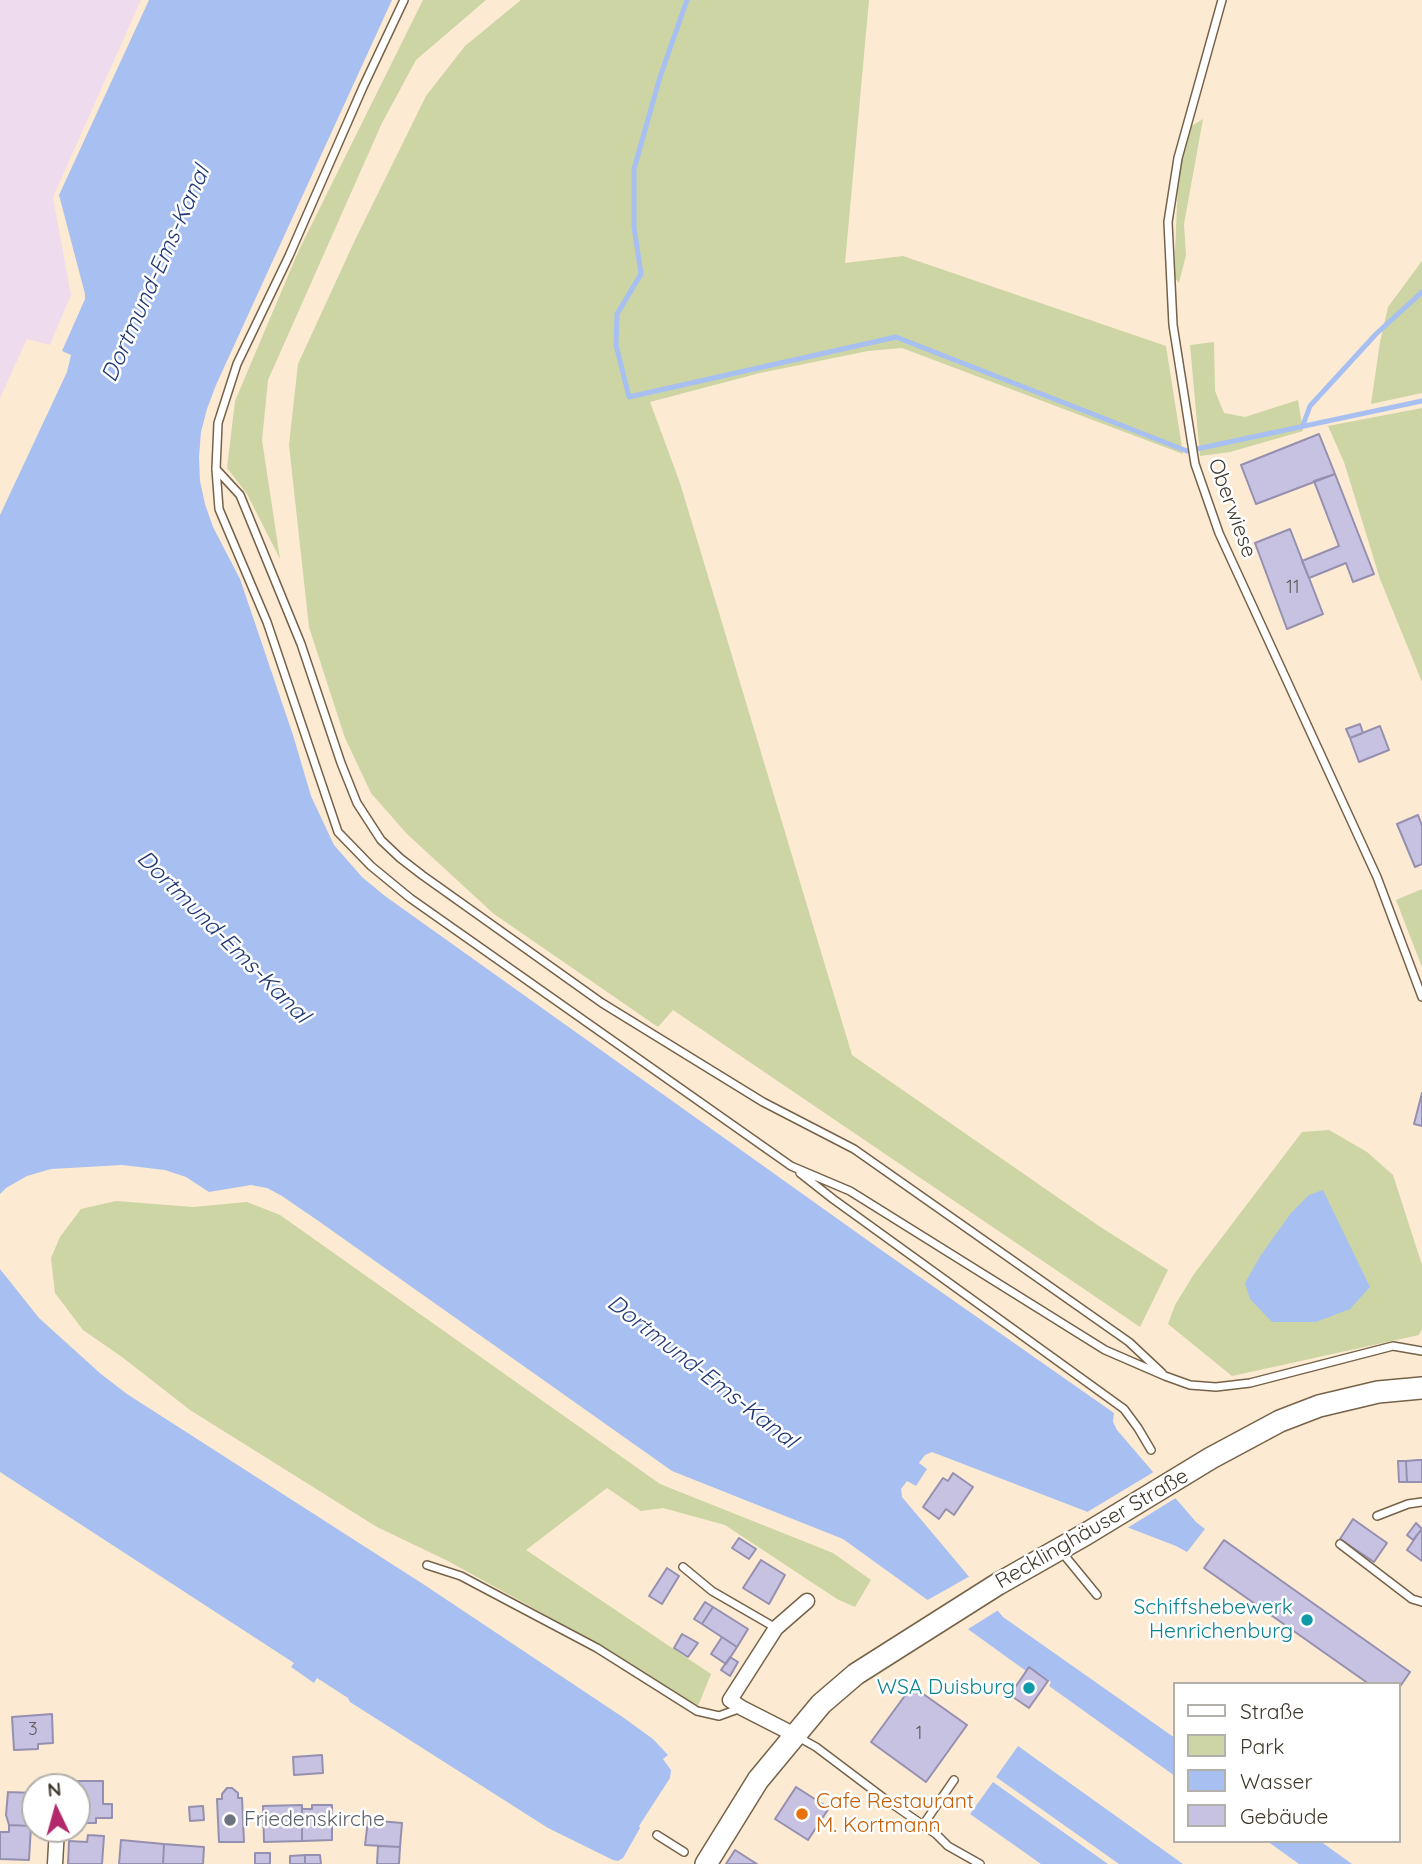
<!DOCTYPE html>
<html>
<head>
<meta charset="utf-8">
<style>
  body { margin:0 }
  #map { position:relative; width:1422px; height:1864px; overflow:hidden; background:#fcead2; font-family:Quicksand,sans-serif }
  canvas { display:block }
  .legend { position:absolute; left:1173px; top:1682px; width:228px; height:161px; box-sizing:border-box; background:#fff; border:2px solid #b3b0ab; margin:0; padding:9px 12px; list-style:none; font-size:21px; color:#42392d }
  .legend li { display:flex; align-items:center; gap:14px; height:35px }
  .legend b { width:35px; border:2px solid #b3b0ab }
  .north { position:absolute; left:21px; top:1773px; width:70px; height:70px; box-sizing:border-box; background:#fff; border:2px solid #b3b0ab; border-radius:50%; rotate:355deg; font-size:19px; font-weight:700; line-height:28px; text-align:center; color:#42392d }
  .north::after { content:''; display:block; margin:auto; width:24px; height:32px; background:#b22a6c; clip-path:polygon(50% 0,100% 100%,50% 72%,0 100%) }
</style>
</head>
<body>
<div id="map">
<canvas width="1422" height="1864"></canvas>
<ul class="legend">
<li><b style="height:9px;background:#fff"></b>Straße</li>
<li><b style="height:19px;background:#ccd5a3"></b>Park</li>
<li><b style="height:19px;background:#a8c0f1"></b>Wasser</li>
<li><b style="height:19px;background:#c7c1e2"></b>Gebäude</li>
</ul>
<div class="north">N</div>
</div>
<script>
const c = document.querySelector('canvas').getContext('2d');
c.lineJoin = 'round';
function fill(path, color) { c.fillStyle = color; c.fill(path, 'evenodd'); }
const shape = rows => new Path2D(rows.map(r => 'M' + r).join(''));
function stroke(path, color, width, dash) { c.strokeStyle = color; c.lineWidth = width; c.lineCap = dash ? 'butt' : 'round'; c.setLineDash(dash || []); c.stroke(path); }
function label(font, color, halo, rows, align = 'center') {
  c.font = font + ' Quicksand,sans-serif'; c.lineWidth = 5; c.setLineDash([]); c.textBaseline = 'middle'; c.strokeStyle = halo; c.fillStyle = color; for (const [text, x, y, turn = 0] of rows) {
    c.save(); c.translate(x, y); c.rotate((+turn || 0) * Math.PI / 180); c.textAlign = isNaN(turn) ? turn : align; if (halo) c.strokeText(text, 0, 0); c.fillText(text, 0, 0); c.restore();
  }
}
fill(shape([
  [0,0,141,0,53,197,71,295,50,345,27,339,0,398]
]), '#eedcee');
fill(shape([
  [423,0,486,0,416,60,382,123,268,380,262,440,280,559,247,494,227,468,235,401,299,250],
  [521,0,869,0,845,263,903,256,1166,346,1183,454,902,348,868,351,760,373,650,402,680,483,852,1055,1099,1226,1168,1270,1140,1327,673,1010,658,1027,494,914,407,834,371,793,345,738,309,627,289,445,298,364,355,240,426,96,465,46],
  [1203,119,1184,224,1186,255,1179,283,1174,277,1178,181,1187,129],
  [1422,261,1422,393,1371,404,1380,342,1388,307],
  [1214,342,1215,391,1224,413,1245,417,1298,400,1303,431,1230,452,1200,456,1190,345],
  [1422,408,1422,682,1380,579,1344,462,1328,426],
  [1422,889,1422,967,1396,900],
  [1329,1130,1367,1152,1393,1175,1422,1265,1422,1329,1419,1335,1232,1376,1168,1324,1175,1305,1194,1274,1302,1132],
  [116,1201,193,1207,247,1202,280,1215,660,1484,833,1553,871,1580,855,1607,837,1599,725,1525,663,1508,641,1511,607,1488,526,1550,711,1674,698,1706,571,1629,448,1561,377,1527,190,1410,122,1357,83,1330,55,1293,51,1258,60,1237,81,1209]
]), '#ccd5a3');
fill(shape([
  [149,0,392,0,216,385,207,409,201,432,199,457,200,481,205,504,213,527,240,579,293,735,311,796,334,845,362,877,385,896,877,1247,1114,1413,1113,1422,1117,1430,1196,1522,1205,1529,1187,1552,1176,1546,932,1452,925,1455,919,1463,927,1469,916,1486,907,1481,901,1489,902,1497,1003,1617,1175,1738,1175,1776,1049,1686,1051,1682,1029,1667,1026,1671,843,1539,672,1471,317,1220,282,1196,267,1188,251,1185,209,1192,186,1177,165,1170,122,1165,51,1169,27,1176,6,1188,0,1194,0,515,67,372,71,355,62,351,85,299,85,294,59,195],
  [1323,1190,1370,1287,1350,1309,1316,1322,1272,1322,1250,1299,1245,1283,1261,1255,1291,1213,1309,1195],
  [0,1269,39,1318,101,1374,127,1394,423,1584,624,1718,653,1739,668,1755,663,1759,671,1770,670,1778,639,1826,640,1828,623,1858,618,1861,613,1860,548,1828,350,1702,348,1698,317,1678,314,1683,291,1667,294,1663,0,1472],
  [1018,1746,1183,1864,1119,1864,996,1777],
  [993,1782,1108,1864,1109,1864,1041,1864,970,1814],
  [1267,1841,1320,1841,1352,1864,1299,1864]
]), '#a8c0f1');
fill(shape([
  [1157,1470,1179,1496,1124,1530,1084,1514],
  [972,1575,1000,1609,965,1631,924,1602]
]), '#fcead2');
stroke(shape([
  [687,0,660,77,634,169,634,227,641,274,617,314,616,345,629,397,896,337,1187,451,1422,401],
  [1303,425,1310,406,1376,334,1422,292]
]), '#a8c0f1', 5);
const building = shape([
  [1319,434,1335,474,1256,504,1241,465,1319,434],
  [1335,474,1374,574,1353,582,1346,563,1309,578,1302,561,1339,546,1314,481,1335,474],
  [1290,529,1323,614,1287,629,1255,543,1290,529],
  [1360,724,1363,733,1350,738,1346,729,1360,724],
  [1380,726,1389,750,1359,762,1350,738,1380,726],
  [1418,815,1422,826,1422,864,1415,867,1397,824,1418,815],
  [1422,1093,1422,1126,1414,1124,1422,1093],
  [1418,1460,1422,1460,1422,1482,1407,1482,1406,1461,1418,1460],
  [1398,1461,1406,1461,1407,1482,1399,1482,1398,1461],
  [953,1473,973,1487,954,1515,946,1509,939,1519,923,1507,943,1478,948,1481,953,1473],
  [1353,1519,1387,1543,1374,1562,1340,1539,1353,1519],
  [1416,1523,1422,1529,1413,1540,1407,1535,1416,1523],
  [1420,1531,1422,1532,1422,1561,1407,1550,1420,1531],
  [739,1538,756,1549,749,1559,732,1548,739,1538],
  [1224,1540,1410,1672,1399,1688,1399,1684,1369,1684,1204,1568,1224,1540],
  [761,1560,785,1575,769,1604,743,1588,761,1560],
  [667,1568,679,1576,662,1604,649,1596,667,1568],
  [705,1602,713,1607,702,1624,694,1619,705,1602],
  [713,1607,748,1629,737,1647,702,1624,713,1607],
  [682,1634,698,1643,688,1657,674,1648,682,1634],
  [722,1637,737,1647,726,1664,711,1654,722,1637],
  [730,1657,738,1662,730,1676,721,1670,730,1657],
  [1029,1667,1048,1681,1029,1708,1010,1695,1029,1667],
  [912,1686,967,1725,926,1782,871,1742,912,1686],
  [52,1714,53,1743,38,1744,38,1749,14,1750,12,1717,52,1714],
  [322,1755,323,1773,294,1775,293,1757,322,1755],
  [73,1781,103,1781,103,1804,112,1804,112,1818,96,1818,96,1823,77,1823,77,1787,73,1787,73,1781],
  [796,1787,829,1808,808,1840,775,1819,796,1787],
  [227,1788,232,1788,238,1793,238,1798,242,1798,244,1842,219,1842,217,1799,222,1799,222,1794,227,1788],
  [8,1792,33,1793,31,1826,9,1825,6,1815,8,1792],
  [302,1805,302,1841,264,1842,263,1806,302,1805],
  [312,1805,332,1805,332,1840,302,1841,302,1809,312,1809,312,1805],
  [203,1806,204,1820,190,1821,189,1807,203,1806],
  [368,1820,402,1823,400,1847,365,1845,368,1820],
  [9,1825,31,1826,29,1860,0,1859,0,1832,9,1832,9,1825],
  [88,1835,104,1836,102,1864,68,1864,69,1841,87,1842,88,1835],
  [121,1840,164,1844,163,1864,119,1864,121,1840],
  [164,1844,204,1847,203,1864,163,1864,164,1844],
  [378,1846,400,1847,399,1864,377,1864,378,1846],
  [735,1850,757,1864,726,1864,735,1850],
  [255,1853,270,1853,270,1864,255,1864,255,1853],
  [305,1855,320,1855,321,1864,305,1864,305,1855],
  [305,1855,305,1864,290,1864,290,1856,305,1855]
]);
fill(building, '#c7c1e2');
stroke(building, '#9690b0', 2);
const lane = shape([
  [404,0,363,87,289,256,237,364,218,423,216,469,219,509,267,622,338,832,371,866,410,898,791,1166,850,1191,1105,1350,1165,1376,1190,1385,1216,1387,1250,1383,1393,1346,1422,1351],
  [1222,0,1178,158,1168,222,1173,325,1195,464,1219,533,1377,877,1422,997],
  [216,469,240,495,301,644,341,763,357,803,381,840,400,858,422,875,602,1003,763,1102,854,1149,1129,1342,1162,1373],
  [800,1173,833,1199,1124,1409,1138,1428,1151,1450],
  [1377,1516,1408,1504,1422,1502],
  [1340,1544,1412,1599,1422,1602],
  [1060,1550,1097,1595],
  [427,1565,461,1576,597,1648,697,1711,719,1716,741,1708],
  [683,1567,712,1591,776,1628],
  [798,1737,816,1747,885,1799,936,1834,948,1846,980,1864],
  [923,1825,954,1780],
  [657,1835,684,1852]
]);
const street = shape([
  [795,1735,742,1708,730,1700,776,1628,807,1601],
  [60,1787,60,1785],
  [55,1864,57,1829]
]);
const secondary = shape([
  [706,1864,758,1780,821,1704,856,1674,998,1584,1086,1534,1211,1458,1280,1421,1319,1406,1378,1392,1422,1388]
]);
stroke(lane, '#766248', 10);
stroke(street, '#766248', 17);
stroke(secondary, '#766248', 24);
stroke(lane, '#fff', 7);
stroke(street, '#fff', 14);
stroke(secondary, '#fff', 21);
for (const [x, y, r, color] of [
  [1307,1620,7,"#0f9aa8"],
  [1029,1688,7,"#0f9aa8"],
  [802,1814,7,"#e8710a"],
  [230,1820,7,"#6b7280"]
]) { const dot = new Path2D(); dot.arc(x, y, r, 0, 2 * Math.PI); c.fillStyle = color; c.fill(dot); stroke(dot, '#fff', 2.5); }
label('18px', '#635b5a', null, [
  ["11",1293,588],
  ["3",33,1730],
  ["1",919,1734]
]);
label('21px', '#42392d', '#fff', [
  ["Oberwiese",1232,508,70],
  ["Recklinghäuser Straße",1092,1529,-30]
]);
label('21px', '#0d838f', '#fff', [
  ["Schiffshebewerk",1293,1608],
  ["Henrichenburg",1293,1632],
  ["WSA Duisburg",1015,1688]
], 'right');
label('21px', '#c56008', '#fff', [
  ["Cafe Restaurant",816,1802],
  ["M. Kortmann",816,1826]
], 'left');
label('21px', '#5b616d', '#fff', [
  ["Friedenskirche",244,1820]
], 'left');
label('italic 23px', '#213a75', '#fff', [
  ["Dortmund-Ems-Kanal",156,274,-66],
  ["Dortmund-Ems-Kanal",223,937,45],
  ["Dortmund-Ems-Kanal",702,1372,38]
]);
</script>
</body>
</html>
